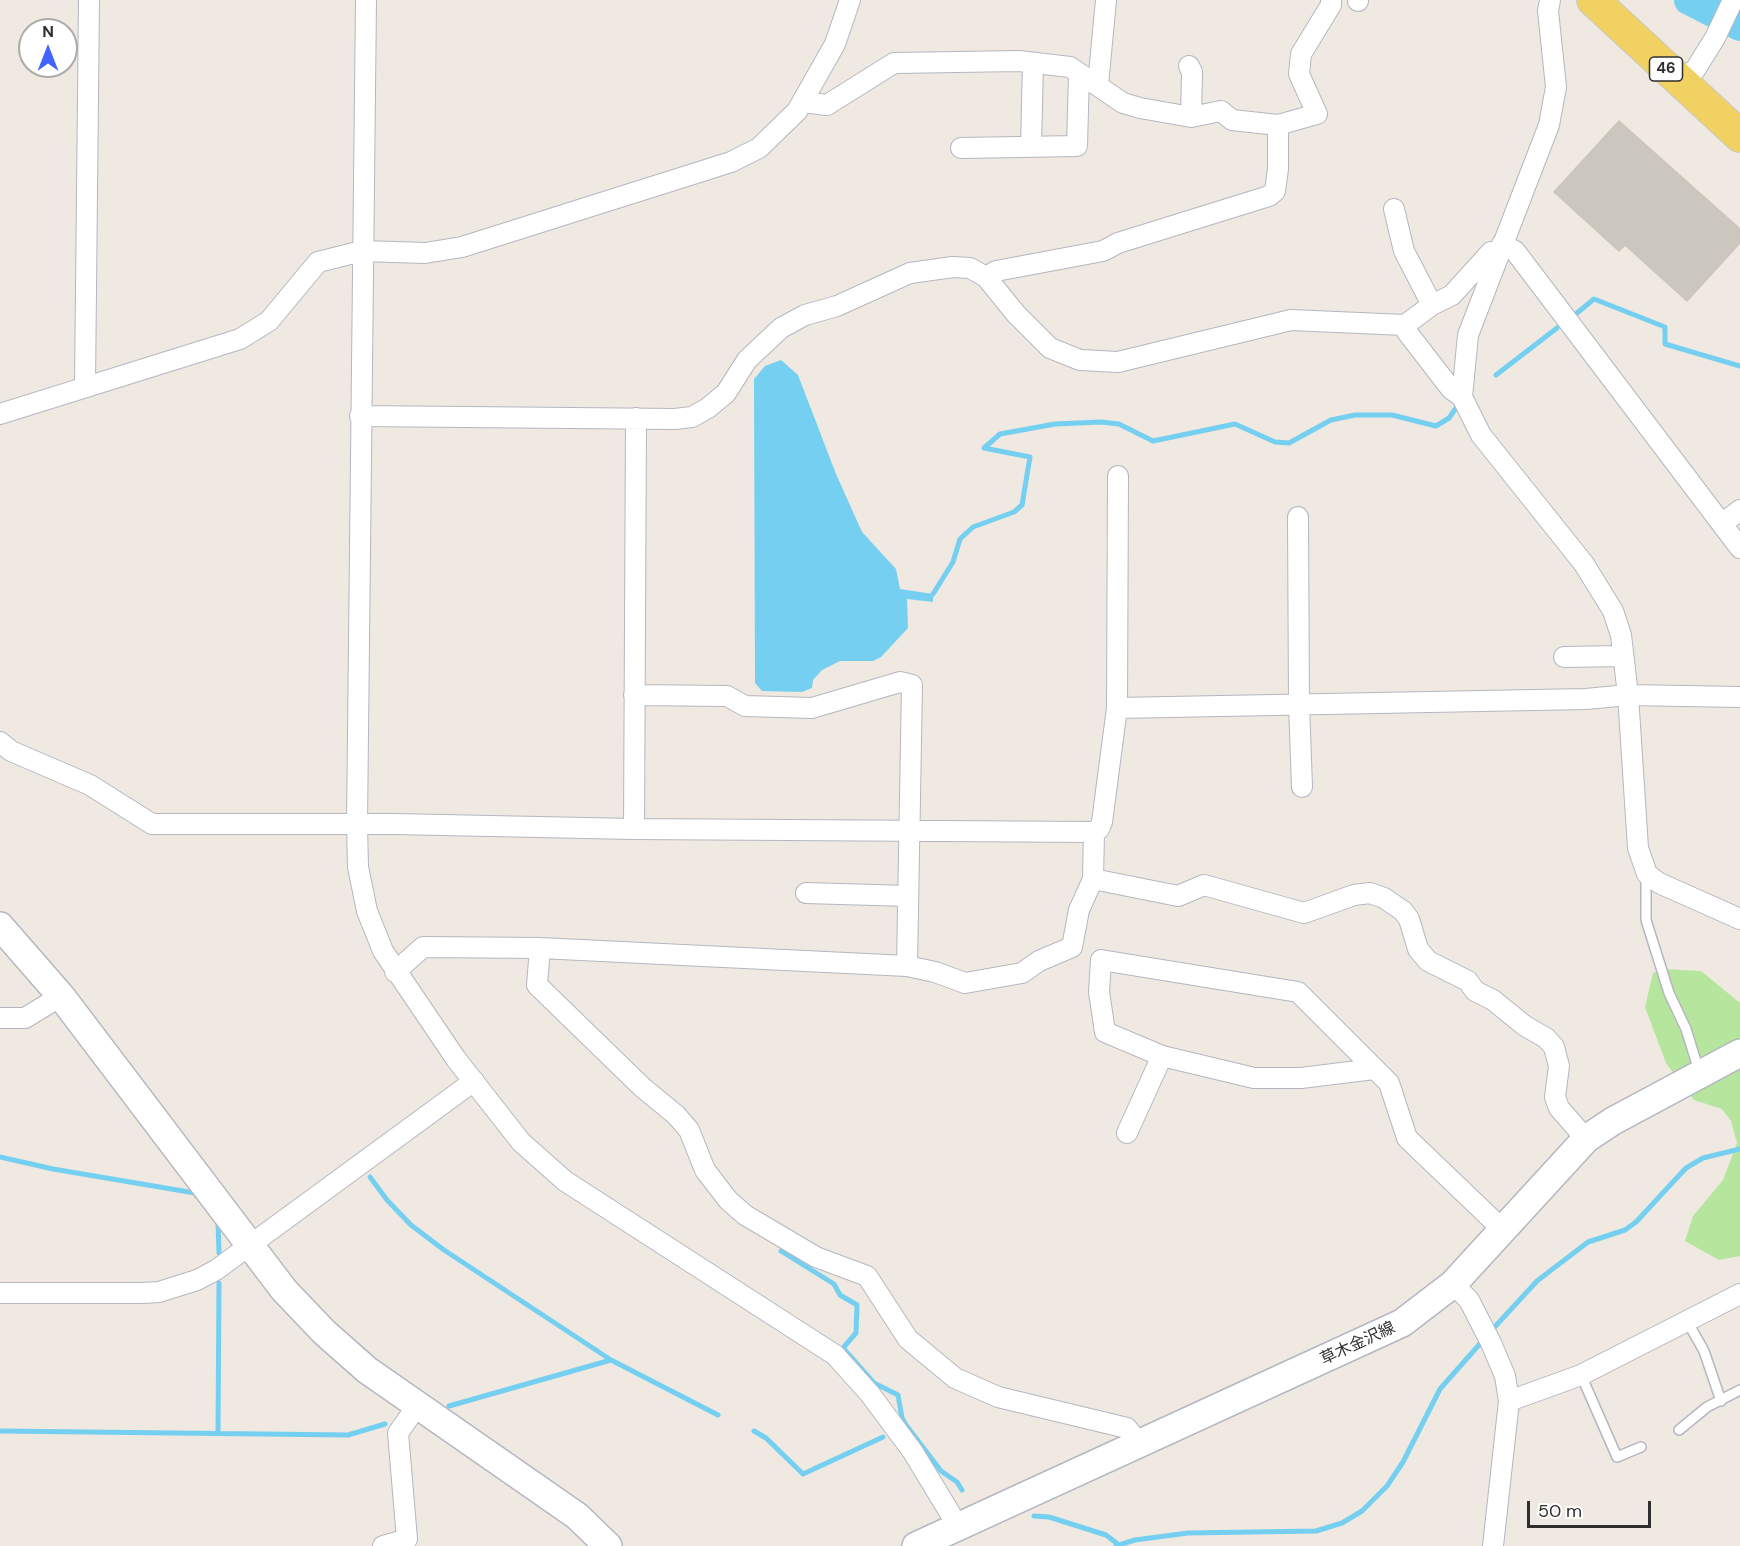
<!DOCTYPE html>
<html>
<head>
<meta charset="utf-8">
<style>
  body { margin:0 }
  #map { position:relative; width:1740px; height:1546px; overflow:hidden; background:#efe9e1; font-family:"DM Sans",sans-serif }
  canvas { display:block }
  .north { position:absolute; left:18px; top:18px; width:60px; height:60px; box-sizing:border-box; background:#fff; border:2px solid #ababab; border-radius:50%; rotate:0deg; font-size:16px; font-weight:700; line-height:24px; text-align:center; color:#2e2e2e }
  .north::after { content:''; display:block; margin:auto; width:21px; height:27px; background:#4264fb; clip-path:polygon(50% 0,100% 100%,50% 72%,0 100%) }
  .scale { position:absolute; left:1527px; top:1501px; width:124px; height:27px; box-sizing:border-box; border:3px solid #2e2e2e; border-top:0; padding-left:8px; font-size:18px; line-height:21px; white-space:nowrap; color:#2e2e2e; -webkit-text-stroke:4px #fff; paint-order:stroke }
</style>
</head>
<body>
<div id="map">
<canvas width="1740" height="1546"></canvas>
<div class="north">N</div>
<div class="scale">50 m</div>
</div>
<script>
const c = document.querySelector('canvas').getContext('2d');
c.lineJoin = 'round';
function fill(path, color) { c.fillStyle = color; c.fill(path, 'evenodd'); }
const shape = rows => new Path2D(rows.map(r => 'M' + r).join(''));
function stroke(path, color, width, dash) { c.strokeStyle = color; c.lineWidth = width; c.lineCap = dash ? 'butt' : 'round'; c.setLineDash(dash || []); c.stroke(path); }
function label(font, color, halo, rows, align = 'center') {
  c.font = font + ' "DM Sans","Noto Sans JP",sans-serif'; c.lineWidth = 6; c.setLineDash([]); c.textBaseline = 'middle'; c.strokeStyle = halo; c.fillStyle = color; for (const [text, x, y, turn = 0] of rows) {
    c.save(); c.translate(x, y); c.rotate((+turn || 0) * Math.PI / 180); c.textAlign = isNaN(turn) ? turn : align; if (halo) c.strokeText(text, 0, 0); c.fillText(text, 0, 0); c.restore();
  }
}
fill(shape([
  [1663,969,1701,971,1740,1003,1740,1256,1719,1260,1685,1241,1693,1216,1723,1180,1737,1143,1731,1121,1722,1109,1694,1100,1666,1063,1645,1007,1653,973]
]), '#b6e59e');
fill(shape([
  [781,360,798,375,836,474,862,532,896,569,900,589,933,594,933,602,907,599,908,628,881,657,873,661,840,661,822,670,813,680,812,688,802,692,762,691,755,683,754,379,765,366]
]), '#75cff0');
stroke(shape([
  [1577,313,1594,299,1665,327,1665,344,1740,366],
  [1496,375,1557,328],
  [933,594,953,562,960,539,973,527,1014,512,1022,505,1030,457,984,448,1000,434,1055,424,1101,422,1119,424,1153,441,1235,424,1275,442,1289,443,1331,420,1355,415,1392,415,1436,426,1449,418,1456,408],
  [0,1157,53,1169,195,1193,197,1196],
  [370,1177,387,1200,411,1225,444,1250,611,1360,718,1415],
  [218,1222,219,1253],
  [781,1251,834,1284,840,1295,857,1305,856,1333,843,1348,874,1383,898,1395,902,1418,906,1425,941,1471,957,1482,962,1490],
  [1491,1331,1537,1281,1588,1242,1625,1230,1636,1222,1686,1168,1703,1158,1740,1149],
  [449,1406,611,1360],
  [0,1431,348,1435,385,1424],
  [754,1431,766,1438,803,1474,883,1437],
  [218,1433,219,1283],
  [1034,1516,1049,1517,1106,1535,1119,1545],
  [1116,1546,1135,1540,1188,1533,1316,1531,1342,1523,1362,1511,1387,1486,1403,1462,1440,1389,1485,1338]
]), '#75cff0', 5);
stroke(shape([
  [1689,0,1740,26]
]), '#75cff0', 30);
const building = shape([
  [1619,121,1740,229,1740,243,1687,301,1625,245,1619,251,1554,192,1619,121]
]);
fill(building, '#cbc7bf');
stroke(building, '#cbc5ba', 1.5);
const lane = shape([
  [1650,877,1646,883,1646,920,1669,993,1686,1029,1699,1071],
  [1687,1321,1704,1351,1721,1401],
  [1581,1375,1617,1457,1641,1447],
  [1679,1430,1707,1407,1740,1390]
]);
const street = shape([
  [366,0,357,825,358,867,367,911,383,951,456,1059,521,1142,565,1181,835,1355,870,1394,913,1452,959,1528],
  [1358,0,1358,1],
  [1550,0,1548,11,1556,87,1549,125,1468,335,1462,397,1481,435,1584,564,1613,611,1621,635,1628,695,1638,848,1647,874,1659,883,1740,919],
  [1189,66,1192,72,1191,117],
  [1678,81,1695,70,1715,38,1733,0],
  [1098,85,1106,0],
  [803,102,827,105,894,63,1019,61,1070,67,1123,103,1140,108,1191,117,1221,111,1232,120,1278,125,1317,114,1299,74,1301,54,1331,5,1331,0],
  [1031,147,1033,63],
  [961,148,1077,146,1079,74],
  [1502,244,1515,251,1740,548],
  [986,277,996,271,1103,251,1118,243,1269,196,1275,191,1278,169,1278,125],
  [1432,305,1452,295,1491,252,1495,252],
  [1405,325,1407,332,1451,389,1462,397],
  [85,386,89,0],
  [0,414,240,339,269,321,318,262,362,251,425,253,462,247,731,162,759,148,797,111,835,44,850,0],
  [360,416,675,419,692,417,708,408,726,393,747,360,781,328,805,315,837,306,910,273,953,267,970,268,986,277,1016,314,1050,348,1080,360,1118,362,1291,320,1405,325,1432,305,1404,251,1394,209],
  [1298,517,1299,704,1302,787],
  [1722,524,1740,510],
  [1564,657,1622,656],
  [1117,708,1118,476],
  [0,742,11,751,90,785,152,824,394,824,634,829,1094,832,1099,829,1102,822,1117,708,1586,699,1628,695,1740,697],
  [634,829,636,418],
  [1094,832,1093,879,1178,896,1204,885,1304,913,1354,895,1370,893,1384,898,1403,911,1409,919,1418,949,1428,961,1468,981,1475,991,1493,1000,1525,1026,1546,1038,1554,1047,1559,1066,1555,1097,1559,1108,1586,1139],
  [806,893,908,896],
  [540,948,537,985,642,1087,676,1115,689,1130,705,1170,728,1200,745,1215,816,1257,867,1276,908,1339,955,1378,998,1397,1127,1428,1140,1445],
  [907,966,935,972,965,983,1022,973,1039,961,1072,947,1079,910,1093,879],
  [395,972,423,947,540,948,907,966,912,685,900,682,812,708,745,706,727,696,634,695],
  [0,1018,25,1018,61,996],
  [1162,1056,1254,1078,1301,1078,1374,1069],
  [1127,1133,1162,1056,1105,1032,1099,992,1101,960,1298,992,1389,1083,1407,1138,1502,1229],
  [1453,1284,1469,1300,1491,1343,1505,1376,1509,1401,1493,1546],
  [0,1293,142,1293,159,1292,197,1280,216,1270,474,1081],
  [1509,1401,1581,1375,1740,1294],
  [383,1546,407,1539,398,1433,417,1406]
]);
const secondary = shape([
  [0,926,61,996,284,1290,324,1332,367,1370,577,1516,608,1546],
  [916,1546,1402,1323,1453,1284,1586,1139,1613,1121,1740,1053]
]);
const primary = shape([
  [1593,0,1740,136]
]);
stroke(lane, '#b4b7c1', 12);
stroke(street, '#b4b7c1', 22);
stroke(secondary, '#b4b7c1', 30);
stroke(primary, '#c9c9c9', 34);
stroke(lane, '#fff', 9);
stroke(street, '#fff', 20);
stroke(secondary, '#fff', 27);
stroke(primary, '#f2d163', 32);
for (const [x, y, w] of [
  [1666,69,33]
]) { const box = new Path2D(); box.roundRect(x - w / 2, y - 12, w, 24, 4.5); c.fillStyle = '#fff'; c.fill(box); stroke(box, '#2e2e2e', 1.5); }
label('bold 15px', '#2e2e2e', null, [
  ["46",1666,69]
]);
label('16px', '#2e2e2e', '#fff', [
  ["草木金沢線",1358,1344,-25]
]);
</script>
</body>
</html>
